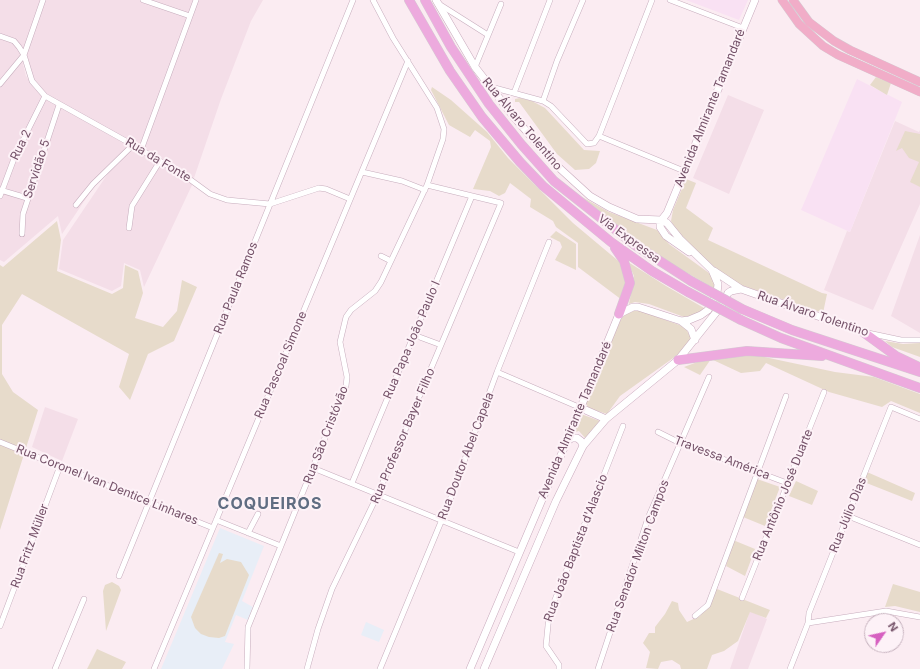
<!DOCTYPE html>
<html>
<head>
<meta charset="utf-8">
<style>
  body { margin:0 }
  #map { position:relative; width:920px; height:669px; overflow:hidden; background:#fbecf2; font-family:Inter,sans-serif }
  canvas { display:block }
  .north { position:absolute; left:864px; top:613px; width:40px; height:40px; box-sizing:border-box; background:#fdf2f7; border:1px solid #c6b2be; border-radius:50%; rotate:56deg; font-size:11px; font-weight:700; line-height:16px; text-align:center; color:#745168 }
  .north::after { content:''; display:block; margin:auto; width:14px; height:18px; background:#d660c0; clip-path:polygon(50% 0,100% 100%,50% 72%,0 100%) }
</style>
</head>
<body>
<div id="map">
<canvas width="920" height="669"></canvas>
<div class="north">N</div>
</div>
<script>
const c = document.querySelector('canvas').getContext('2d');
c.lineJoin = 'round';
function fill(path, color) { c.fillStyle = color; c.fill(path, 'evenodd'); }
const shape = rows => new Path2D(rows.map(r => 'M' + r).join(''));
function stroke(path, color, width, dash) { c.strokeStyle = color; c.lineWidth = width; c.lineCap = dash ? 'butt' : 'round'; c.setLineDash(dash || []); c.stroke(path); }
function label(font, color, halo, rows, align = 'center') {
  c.font = font + ' Inter,sans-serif'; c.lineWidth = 4; c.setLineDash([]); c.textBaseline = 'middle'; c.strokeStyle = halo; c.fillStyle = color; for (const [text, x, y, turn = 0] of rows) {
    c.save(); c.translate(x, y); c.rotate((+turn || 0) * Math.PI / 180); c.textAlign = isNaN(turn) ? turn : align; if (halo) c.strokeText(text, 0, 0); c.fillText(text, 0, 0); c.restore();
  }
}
fill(shape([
  [0,0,263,0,251,21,221,99,194,178,135,143,60,103,43,91,34,79,15,39,0,33],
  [0,38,12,43,17,48,21,56,26,76,34,88,44,98,129,146,108,166,62,234,58,216,4,262,0,260],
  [728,95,764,110,729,194,693,178],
  [895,121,919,132,920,130,920,204,873,310,824,290,847,231,850,232],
  [134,147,193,183,144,287,140,270,124,263,121,286,112,291,59,269,63,240,111,169],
  [920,235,920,333,891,316],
  [45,407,78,419,62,461,32,447],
  [750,611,767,619,748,669,730,669]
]), '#f4dee8');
fill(shape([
  [686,0,748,0,739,20],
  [857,79,902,102,850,232,801,210]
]), '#f9e1f3');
fill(shape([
  [220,528,264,546,242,601,253,607,248,620,236,615,225,642,234,644,222,669,161,669],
  [366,622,384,630,379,642,361,635]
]), '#e8eef7');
fill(shape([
  [876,77,891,83,887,95,870,85],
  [432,87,451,100,487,132,508,158,573,223,622,264,627,276,622,300,578,267,578,243,556,227,553,221,530,207,531,199,510,183,505,193,499,196,490,191,473,189,491,147,490,141,475,130,470,137,449,125,431,90],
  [520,98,532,101,545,108,584,150,600,151,596,163,589,169,575,170,557,154,519,102,515,102,515,99],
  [905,131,920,134,920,187,910,182,919,162,909,158,902,148,896,151],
  [686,179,696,183,686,208,713,228,708,240,822,293,827,294,823,313,738,284,716,269,692,248,676,230,671,221,673,210],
  [582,197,609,212,657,230,669,244,709,273,714,279,715,289,663,259,628,234],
  [57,221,61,240,57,271,112,294,123,288,125,265,138,271,143,293,135,318,163,327,177,311,182,280,197,287,174,341,148,354,130,400,119,387,129,354,22,294,2,325,2,374,13,392,38,410,0,530,0,265,3,267],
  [556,231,576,244,576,270,555,260,562,247,560,242,550,237],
  [628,262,666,286,704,308,695,316,684,317,649,304,635,302,629,304,634,276],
  [638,310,685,327,691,338,690,343,676,356,620,396,607,414,588,408,586,403,592,386,622,317,629,312],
  [885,341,903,344,920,343,920,357,892,347],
  [755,355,835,372,874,377,920,394,920,413,891,401,882,407,829,392,766,363,760,371,741,373,711,359,700,375,684,367,711,357],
  [581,414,600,421,585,438,579,431,575,432],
  [867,472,915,493,912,501,864,482],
  [757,479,780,487,765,526,743,517],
  [796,481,818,491,812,505,789,496],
  [733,540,755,549,745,576,726,566],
  [219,553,223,554,220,563,227,559,241,562,249,575,225,636,219,638,209,637,201,634,195,628,191,617],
  [112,582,119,586,121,590,106,631,103,591,105,585],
  [893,584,920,592,920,612,895,606,885,607],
  [712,587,770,610,766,618,750,612,738,641,724,651,712,655,707,669,681,669,680,665,672,660,661,662,658,669,646,668,650,652,643,643,649,633,655,633,655,627,665,614,672,601,678,603,679,610,687,622,700,616,705,609],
  [97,649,126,662,122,669,87,669]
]), '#e7dbcb');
const street = shape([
  [143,0,190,16],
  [670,0,743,28],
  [439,4,488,35],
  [0,36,14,41,19,47,24,55,32,81,45,96,133,145,188,178,210,194,227,200,270,204,319,188,326,189,350,199],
  [475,67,501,4],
  [0,84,24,55,43,0],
  [491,87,543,101,551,106,587,144,594,143,599,136,652,0],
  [514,93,550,0],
  [543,101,557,61,583,0],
  [599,136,684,171],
  [141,150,196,0],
  [362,172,402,181,425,190],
  [0,190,27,198],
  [0,196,15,156,45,96],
  [76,205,93,184,133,145],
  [129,228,132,206,160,161],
  [22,234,23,214,59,105],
  [381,256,391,261],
  [868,333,901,340,920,340],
  [414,335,441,345],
  [497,372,581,408],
  [658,432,680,443,787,483],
  [0,442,213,528],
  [313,468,519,552],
  [352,483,472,196],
  [848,516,920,545],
  [216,520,281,546],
  [248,533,258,514],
  [119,576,353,0],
  [742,598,824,392],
  [695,616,708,605,786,396],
  [808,623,809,613,891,407,920,419],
  [0,626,60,466],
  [55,669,84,599],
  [154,669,408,61],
  [247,669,248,627,346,386,347,377,340,342,346,317,351,310,375,291,381,282,427,185,443,139,444,129,437,108,393,38,373,0],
  [307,669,318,629,332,589,378,494,501,203,427,185],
  [380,669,448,505,497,372,549,242],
  [559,669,559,665,546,646,549,615,623,426],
  [598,669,648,518,709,377],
  [790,669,808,623,886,611,920,617]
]);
const secondary = shape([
  [436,0,475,67,514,117,555,164,590,196,609,207,637,219,661,220,667,223,680,239,712,270,718,284,717,293,708,310,701,315,689,320,681,321,638,307,633,307,619,314,567,441,470,669],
  [689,252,666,236,660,227,660,222,667,213,755,0],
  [714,271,741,289,863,332],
  [681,321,691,329,695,340],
  [581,408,606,419],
  [567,441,572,438,577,438,581,441,583,446],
  [484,669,556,501,583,446,606,419,678,360,722,305,728,293,731,291,741,289]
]);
const primary = shape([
  [782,0,799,24,823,46,838,55,920,92],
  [793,0,809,22,834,41,850,50,920,82]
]);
const highway = shape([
  [409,0,450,71,482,117,520,162,543,186,611,242,652,271,688,292],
  [425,0,451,47,489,104,521,144,554,181,635,245,691,281],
  [615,248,624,261,630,283,619,314],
  [742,309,792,330,920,372],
  [741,320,781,338,920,388],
  [863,332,896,356,917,366],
  [678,360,747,351,822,356]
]);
stroke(street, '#c7adbd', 6);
stroke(secondary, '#c8a9bc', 8);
stroke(primary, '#d5cbd2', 9);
stroke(highway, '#d5cbd2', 10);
stroke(street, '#fff', 5);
stroke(secondary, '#fff', 7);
stroke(primary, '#f1adc8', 8);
stroke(highway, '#edaade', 9);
const highwayBridge = shape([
  [691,281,742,309],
  [688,292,741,320]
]);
stroke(highwayBridge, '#d5cbd2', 10, []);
stroke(highwayBridge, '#edaade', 9);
label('12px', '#745168', '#fdf2f7', [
  ["Avenida Almirante Tamandaré",710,108,-68],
  ["Rua Álvaro Tolentino",522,124,50],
  ["Rua 2",21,145,-64],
  ["Rua da Fonte",158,160,31],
  ["Servidão 5",37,169,-72],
  ["Via Expressa",629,239,36],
  ["Rua Paula Ramos",236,288,-68],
  ["Rua Álvaro Tolentino",813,314,19],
  ["Rua Papa João Paulo I",412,340,-67],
  ["Rua Pascoal Simone",281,365,-67],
  ["Avenida Almirante Tamandaré",575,420,-67],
  ["Rua São Cristóvão",326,435,-69],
  ["Rua Professor Bayer Filho",403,436,-67],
  ["Rua Doutor Abel Capela",466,456,-69],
  ["Travessa América",722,458,21],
  ["Rua Coronel Ivan Dentice Linhares",107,485,22],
  ["Rua Antônio José Duarte",783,495,-68],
  ["Rua Júlio Dias",848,515,-68],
  ["Rua Fritz Müller",30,546,-70],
  ["Rua João Baptista d'Alascio",576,548,-69],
  ["Rua Senador Milton Campos",638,556,-70]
]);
c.letterSpacing = '1px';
label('bold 16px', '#606d82', '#fdf2f7', [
  ["COQUEIROS",270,504]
]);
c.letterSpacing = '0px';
</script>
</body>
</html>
